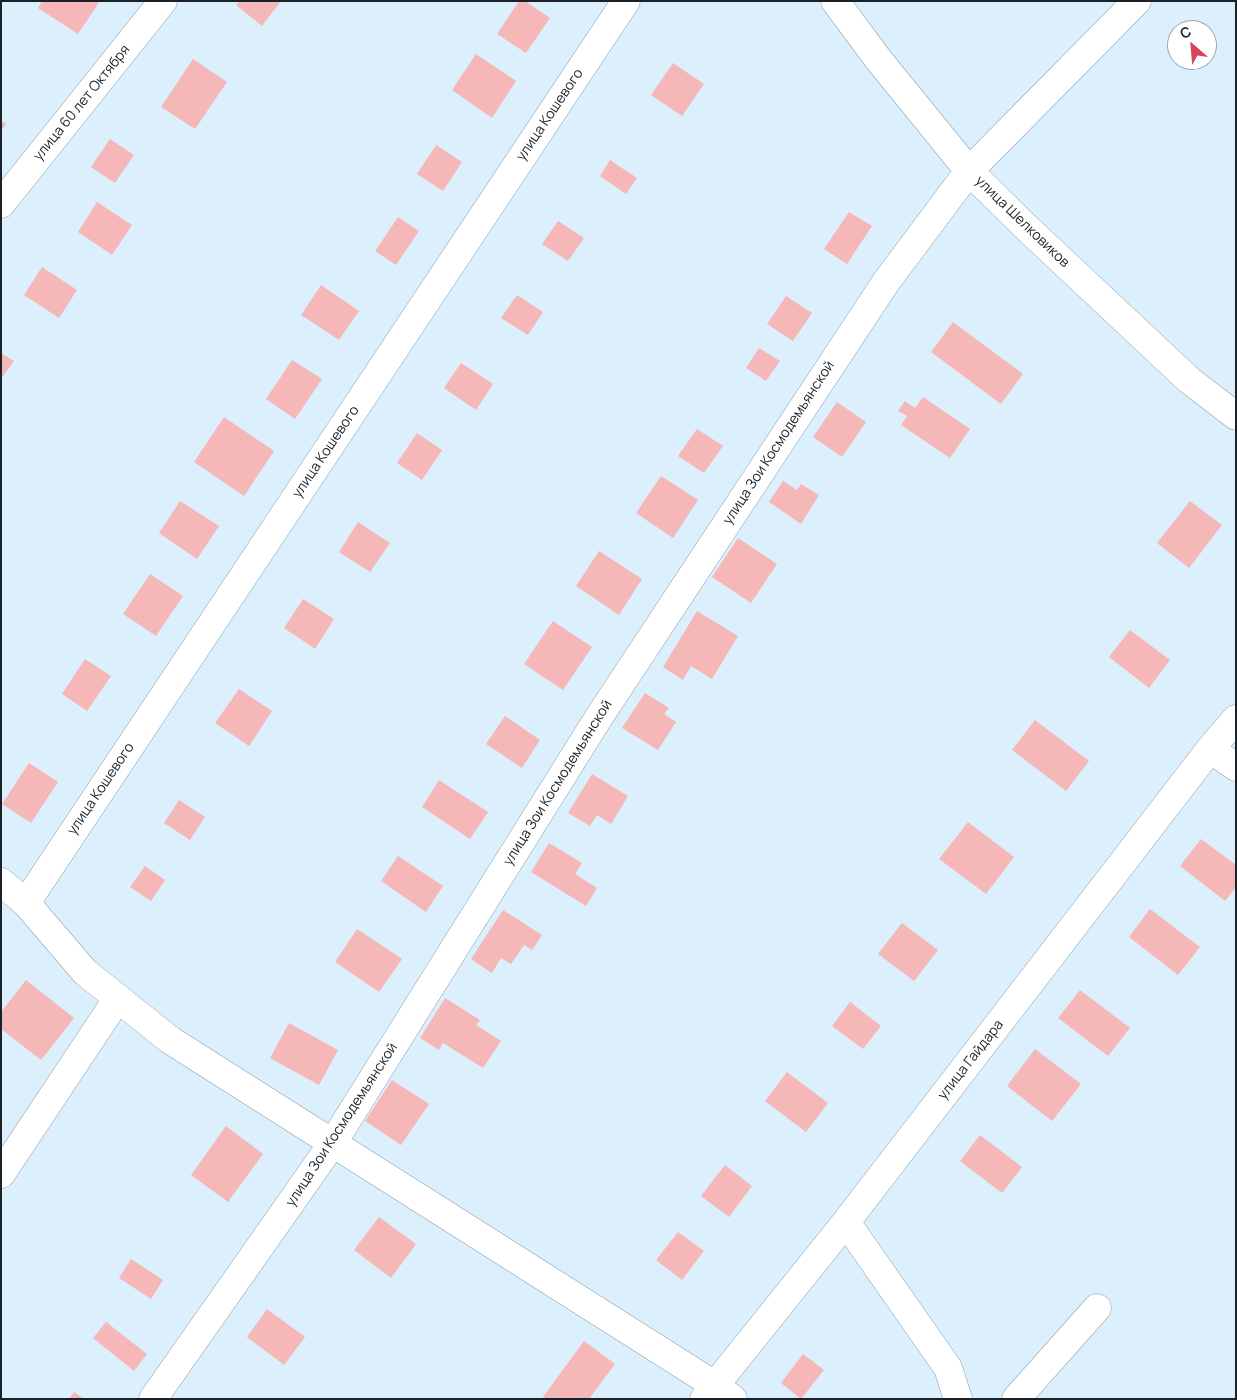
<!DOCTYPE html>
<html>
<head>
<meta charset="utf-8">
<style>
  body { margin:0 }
  #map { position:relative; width:1237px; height:1400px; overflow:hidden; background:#dbeffd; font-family:Manrope,sans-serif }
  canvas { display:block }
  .frame { position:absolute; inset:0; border:2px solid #1a2227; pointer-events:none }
  .north { position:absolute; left:1167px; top:20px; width:50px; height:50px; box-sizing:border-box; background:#fff; border:1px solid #a3a7a9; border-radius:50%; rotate:333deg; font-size:14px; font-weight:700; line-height:20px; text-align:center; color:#1a2227 }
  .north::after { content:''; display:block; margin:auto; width:18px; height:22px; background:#d54556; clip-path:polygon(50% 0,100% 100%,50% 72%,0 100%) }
</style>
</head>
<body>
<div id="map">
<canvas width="1237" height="1400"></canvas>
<div class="frame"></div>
<div class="north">С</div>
</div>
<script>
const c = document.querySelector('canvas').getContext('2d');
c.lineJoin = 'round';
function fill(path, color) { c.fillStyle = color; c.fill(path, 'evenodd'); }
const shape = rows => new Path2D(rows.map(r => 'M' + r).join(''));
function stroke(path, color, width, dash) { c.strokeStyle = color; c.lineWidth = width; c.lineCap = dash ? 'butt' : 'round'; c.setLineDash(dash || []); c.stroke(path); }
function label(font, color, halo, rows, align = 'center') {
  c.font = font + ' Manrope,sans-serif'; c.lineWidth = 4.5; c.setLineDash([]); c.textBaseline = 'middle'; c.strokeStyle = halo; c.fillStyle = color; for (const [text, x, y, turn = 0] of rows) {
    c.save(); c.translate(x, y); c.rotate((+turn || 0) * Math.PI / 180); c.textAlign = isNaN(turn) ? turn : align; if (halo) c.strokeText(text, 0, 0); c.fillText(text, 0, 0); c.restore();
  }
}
fill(shape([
  [42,1,100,1,78,34,38,8],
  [240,1,281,1,262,26,236,5],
  [519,1,525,1,550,18,526,53,497,34],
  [476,54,516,81,492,118,452,90],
  [193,59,227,82,195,129,161,107],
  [673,63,704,84,682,116,651,95],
  [1,121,6,124,1,131],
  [110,139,134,155,115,183,91,167],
  [436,145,462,162,443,191,417,174],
  [610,160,637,178,626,194,600,176],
  [97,202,132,225,112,255,78,232],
  [849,212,872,226,847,264,824,249],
  [398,217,419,231,396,265,375,251],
  [558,221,584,238,568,261,542,244],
  [42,267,77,290,59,318,24,295],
  [321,285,359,311,339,340,301,315],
  [517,295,543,312,528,335,501,318],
  [786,296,812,313,793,341,767,324],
  [953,322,1023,374,1001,404,931,352],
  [759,348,780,361,766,381,746,368],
  [1,353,14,361,1,379],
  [292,360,322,379,295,419,266,399],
  [461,363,493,384,476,410,444,388],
  [923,397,970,429,950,458,901,425,907,416,898,411,905,401,915,408],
  [837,402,866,422,842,457,813,437],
  [224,417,274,451,244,496,194,462],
  [697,429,723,446,704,473,678,456],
  [417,433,442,450,422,480,397,463],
  [661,476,698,500,673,538,636,513],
  [783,481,797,490,801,484,819,495,801,524,769,502],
  [180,501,219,526,197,559,159,533],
  [1190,501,1222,525,1189,568,1157,543],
  [358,522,390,543,370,572,339,552],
  [738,538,777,564,751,603,712,577],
  [599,551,642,579,619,615,576,586],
  [150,574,183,596,156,636,123,614],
  [303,599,334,619,315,649,284,628],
  [697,611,738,636,712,679,691,666,683,680,663,667],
  [553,621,592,647,563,690,524,664],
  [1130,630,1170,660,1149,688,1109,657],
  [85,659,111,676,87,711,62,694],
  [239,689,272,711,249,746,215,723],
  [645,693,669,708,664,714,676,722,658,750,622,728],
  [505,716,540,740,522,768,486,744],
  [1035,720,1089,761,1066,791,1012,750],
  [29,763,58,782,31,823,2,804],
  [592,774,628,796,611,824,597,815,590,826,568,813],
  [439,780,488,812,470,839,422,807],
  [179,800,205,817,190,840,164,823],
  [968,822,1014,857,986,894,939,859],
  [1201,839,1236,865,1236,887,1225,901,1180,866],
  [549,843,582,863,575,874,597,888,586,906,531,872],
  [398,856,443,886,426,912,381,881],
  [145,866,165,880,151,901,130,887],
  [1150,909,1200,947,1178,975,1129,937],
  [503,910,542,935,532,950,524,945,511,964,501,958,492,973,471,959],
  [902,923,938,950,914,981,878,954],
  [357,929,402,959,379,992,335,962],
  [26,980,74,1018,41,1060,1,1029,1,1012],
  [1080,990,1130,1028,1108,1056,1058,1018],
  [445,998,480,1020,476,1025,501,1041,483,1068,443,1043,439,1050,420,1038],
  [850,1002,881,1026,863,1049,832,1026],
  [289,1023,338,1050,319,1085,270,1058],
  [1035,1049,1081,1084,1052,1121,1007,1086],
  [787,1072,828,1103,806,1132,765,1101],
  [392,1080,429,1104,401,1145,365,1121],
  [226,1126,263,1154,228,1202,191,1175],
  [980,1135,1022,1167,1002,1193,960,1161],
  [725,1165,752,1186,729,1217,701,1196],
  [379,1217,416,1244,391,1278,354,1250],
  [678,1232,704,1251,682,1280,656,1260],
  [131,1259,163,1280,151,1299,119,1278],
  [267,1309,305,1337,284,1365,247,1337],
  [106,1322,147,1354,134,1371,93,1338],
  [584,1341,615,1364,589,1399,545,1399,543,1397],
  [803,1354,824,1370,801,1399,781,1383],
  [74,1392,84,1399,69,1399]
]), '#f6b7b8');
const minor = shape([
  [835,1,878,59,969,171,1027,228,1189,380,1236,416],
  [1,204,163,1],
  [1210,749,1236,767],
  [1,882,26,903,85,972,170,1040,716,1386,733,1399],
  [26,903,626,1],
  [1,1174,118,998],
  [846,1222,948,1368,958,1399],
  [153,1399,332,1144,599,717,886,282,969,171,1137,1],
  [704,1399,846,1222,1210,749,1236,719],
  [1016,1399,1097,1308]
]);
stroke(minor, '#8ea0ae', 29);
stroke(minor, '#fff', 28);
label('14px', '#1a2227', '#fff', [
  ["улица 60 лет Октября",82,103,-51],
  ["улица Кошевого",550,115,-56],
  ["улица Шелковиков",1022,222,44],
  ["улица Зои Космодемьянской",779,443,-57],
  ["улица Кошевого",326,452,-56],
  ["улица Зои Космодемьянской",558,783,-58],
  ["улица Кошевого",101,789,-56],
  ["улица Гайдара",971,1060,-52],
  ["улица Зои Космодемьянской",342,1125,-57]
]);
</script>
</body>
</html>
